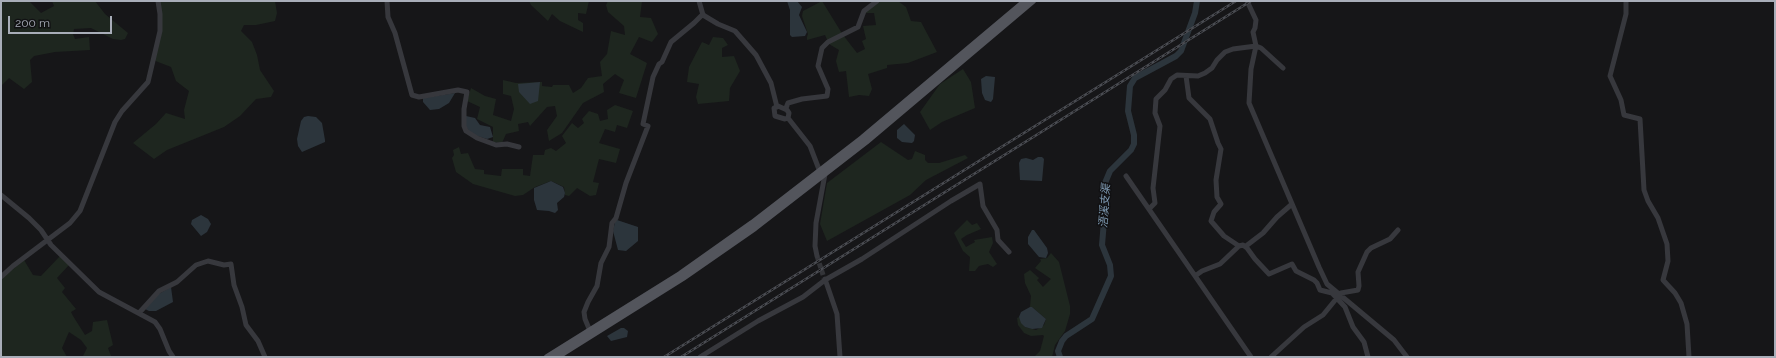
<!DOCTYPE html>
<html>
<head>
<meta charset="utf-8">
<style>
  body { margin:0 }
  #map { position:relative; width:1776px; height:358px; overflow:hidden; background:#161618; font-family:Raleway,sans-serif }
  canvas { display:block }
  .frame { position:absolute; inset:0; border:2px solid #a8adb8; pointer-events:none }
  .scale { position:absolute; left:8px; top:16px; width:104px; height:18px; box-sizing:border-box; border:2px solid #a8adb8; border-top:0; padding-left:5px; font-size:12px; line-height:14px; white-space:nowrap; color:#a8adb8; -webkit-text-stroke:3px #111113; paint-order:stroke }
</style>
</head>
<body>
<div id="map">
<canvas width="1776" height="358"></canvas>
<div class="frame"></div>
<div class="scale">200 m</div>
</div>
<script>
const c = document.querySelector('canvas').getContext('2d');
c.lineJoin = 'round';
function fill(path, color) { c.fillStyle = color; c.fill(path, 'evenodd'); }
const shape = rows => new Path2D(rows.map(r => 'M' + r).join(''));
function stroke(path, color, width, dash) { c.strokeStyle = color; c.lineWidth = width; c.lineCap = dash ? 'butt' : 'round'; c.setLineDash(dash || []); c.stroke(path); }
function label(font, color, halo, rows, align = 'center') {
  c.font = font + ' Raleway,"Noto Sans SC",sans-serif'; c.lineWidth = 3; c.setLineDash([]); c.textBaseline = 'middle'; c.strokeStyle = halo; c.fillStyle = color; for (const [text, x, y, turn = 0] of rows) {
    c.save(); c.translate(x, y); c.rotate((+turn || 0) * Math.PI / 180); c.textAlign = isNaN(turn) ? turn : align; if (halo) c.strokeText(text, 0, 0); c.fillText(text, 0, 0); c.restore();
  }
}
fill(shape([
  [1,1,29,1,41,13,54,6,52,1,95,1,105,14,128,33,125,39,121,40,113,39,91,28,74,29,73,34,75,39,89,37,90,50,55,52,34,56,30,60,32,82,24,89,9,78,2,85],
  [159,1,275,1,277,13,275,21,256,25,244,25,241,31,252,42,257,55,260,70,274,91,271,97,256,99,240,116,224,127,167,150,154,159,133,143,156,124,166,113,185,119,184,110,189,91,176,81,171,67,153,60,161,32],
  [529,1,589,1,586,14,578,13,578,20,583,23,583,32,560,21,552,14,548,21,531,5],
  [608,1,642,1,640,17,651,18,658,34,652,42,639,37,630,54,647,63,636,98,619,93,624,80,615,74,603,84,604,92,583,103,562,133,549,141,547,130,557,116,555,106,547,107,530,126,528,122,518,124,519,131,506,134,502,143,493,142,493,127,477,119,480,107,467,101,471,88,485,96,496,99,493,115,511,121,514,109,511,96,503,94,503,80,516,83,542,82,542,86,552,87,553,85,569,85,573,93,581,88,588,78,602,76,600,62,607,54,611,31,625,35,624,26,608,12,606,5],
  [822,1,843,35,857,53,865,49,862,41,866,39,863,26,876,25,874,13,864,13,879,1,898,1,906,7,911,21,921,22,937,52,908,63,887,65,887,68,868,74,872,89,869,96,859,95,849,97,846,71,839,72,836,61,839,50,829,44,825,35,807,40,807,37,808,34,802,16,803,11],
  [713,37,723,38,728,45,722,48,722,57,734,56,740,71,730,88,729,101,698,104,696,97,699,84,687,82,689,67,702,42,709,45],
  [963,69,971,82,975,108,942,122,930,130,920,112,940,84],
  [615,105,633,111,627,128,617,125,615,132,605,129,599,143,620,149,616,163,599,159,593,182,599,183,596,195,590,196,577,188,569,196,565,195,564,187,551,181,535,187,523,195,515,196,473,184,456,172,452,158,454,155,453,150,459,147,461,154,468,153,475,169,484,170,484,174,501,176,502,169,523,169,523,175,530,176,533,155,544,155,545,150,551,148,556,151,566,143,562,136,572,123,578,128,584,123,582,119,589,111,598,114,600,121,608,119,607,110],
  [881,142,908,160,912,159,915,151,925,155,925,160,928,163,939,163,965,155,968,158,926,180,910,195,827,241,820,224,827,183],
  [967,220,972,225,977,223,981,229,967,235,961,239,966,247,975,242,974,240,992,237,993,243,989,252,997,264,993,267,988,264,983,265,979,266,975,271,969,271,970,257,963,251,954,233],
  [1051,253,1059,262,1070,306,1070,314,1065,331,1055,345,1052,357,1034,357,1040,351,1044,336,1043,335,1031,336,1024,333,1018,325,1017,318,1019,317,1025,327,1036,330,1044,325,1046,319,1032,307,1030,307,1031,296,1025,283,1024,274,1030,270,1039,278,1037,280,1043,287,1051,279,1035,268,1041,261,1040,259,1047,258],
  [60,256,69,265,57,278,65,288,62,292,76,309,71,312,73,316,85,335,92,331,93,322,107,320,113,345,108,348,111,356,85,357,83,356,87,348,81,340,69,332,62,348,67,357,1,357,1,279,24,260,33,275,41,276]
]), '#1e261f');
fill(shape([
  [787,1,797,1,802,7,799,15,807,32,805,36,792,37,790,35,790,10],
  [986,76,995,77,993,99,991,102,985,100,982,93,981,79],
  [540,82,538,101,530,104,519,92,518,84],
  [455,93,449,103,439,109,430,110,423,102,423,98],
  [308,116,316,117,322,123,325,140,325,142,302,152,298,146,297,139,301,121,304,117],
  [466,116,475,118,480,125,490,127,493,137,487,139,471,134,466,127],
  [904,124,915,135,914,141,912,143,902,142,897,138,897,130],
  [1038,157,1042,157,1044,159,1042,181,1020,180,1019,163,1021,159,1026,158,1033,160],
  [551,181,563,187,565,193,564,197,557,203,558,210,555,213,549,211,537,210,534,200,534,188],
  [201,215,208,219,211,224,207,232,201,236,191,224,192,220],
  [617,220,638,227,638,241,626,251,618,250,613,231,615,222],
  [1034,230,1047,248,1048,253,1046,258,1039,257,1028,244,1028,237,1032,230],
  [171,287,173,302,156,311,149,311,145,309,157,295],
  [1030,307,1032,307,1046,319,1042,328,1032,329,1025,327,1021,323,1019,317,1021,312],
  [621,328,624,328,628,331,627,337,611,341,607,336]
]), '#2c353c');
stroke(shape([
  [1060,357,1058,351,1062,341,1066,336,1092,319,1111,276,1110,265,1102,245,1105,209,1105,183,1110,171,1131,150,1134,144,1134,135,1128,111,1130,86,1135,78,1176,56,1181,51,1195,13,1197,1]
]), '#2c353c', 6);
stroke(shape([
  [817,256,824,278]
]), '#333438', 5, [5, 2.5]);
stroke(shape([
  [387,1,388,17,395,33,412,95,419,97,458,90,467,92,464,109,464,126,466,131,477,138,496,145,507,144,519,147],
  [699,1,703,15,718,24,735,31,756,55,771,83,777,107],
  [1247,1,1256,20,1255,28,1253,32,1256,46,1251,69,1249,103,1319,267,1327,284,1394,340,1407,357],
  [1626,1,1626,14,1610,76,1621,100,1624,115,1640,119,1644,190,1648,201,1658,218,1667,244,1668,261,1663,280,1675,293,1681,303,1687,324,1689,357],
  [1186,76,1189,98,1210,119,1218,143,1221,149,1216,180,1217,197,1221,204,1214,212,1211,221,1224,236,1239,246],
  [778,106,787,110,789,113,788,118,785,119,775,116,774,108,778,106],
  [786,108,788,103,802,99,827,96,828,89,818,66,822,48,828,42,858,27,864,11,877,1],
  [788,118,810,146,820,172],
  [1126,176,1251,357],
  [1,195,29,218,41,230,51,245,99,292,155,322,160,329,169,351,173,357],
  [1149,209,1155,203,1153,188,1160,126,1155,113,1156,99,1165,90,1171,79,1177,75,1198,76,1205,73,1212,68,1217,60,1225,52,1233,49,1256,46,1261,48,1283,68],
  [1246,246,1263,233,1277,217,1292,204],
  [817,256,815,246,816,223,825,174],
  [1195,276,1202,271,1220,264,1239,246,1243,245,1247,248,1255,259,1269,274,1292,264,1296,271,1314,280,1317,283,1320,290,1332,293,1345,307,1353,327,1364,342,1368,357],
  [1,277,13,266,70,223,80,211,115,122,122,111,148,82,160,31,160,14,158,1],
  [825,279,837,314,840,357],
  [139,313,159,291,177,282,196,265,208,261,224,265,231,264,234,285,242,307,246,325,258,341,265,357],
  [590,331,585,319,584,312,588,302,597,286,601,263,609,247,612,223,616,218,626,183,648,126,643,124,653,77,659,64,662,62,671,42,694,23,703,14],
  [700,357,758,321,803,297,825,280,862,259,951,201,980,184,983,206,997,230,998,240,1009,252],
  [1271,357,1304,327,1323,315,1341,293,1358,290,1359,286,1358,272,1367,252,1371,248,1390,239,1398,230]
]), '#37383d', 5);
stroke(shape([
  [547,357,680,274,752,223,862,138,1025,1],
  [557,357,683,278,755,228,866,142,1033,1]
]), '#53555c', 6);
const rail = shape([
  [664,357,1236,1],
  [681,357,1251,1]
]);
stroke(rail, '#4a4c52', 2.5);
stroke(rail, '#111113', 1, [3]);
label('italic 11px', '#7f9bb3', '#111113', [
  ["浯溪支渠",1105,206,-86]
]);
</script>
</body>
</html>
